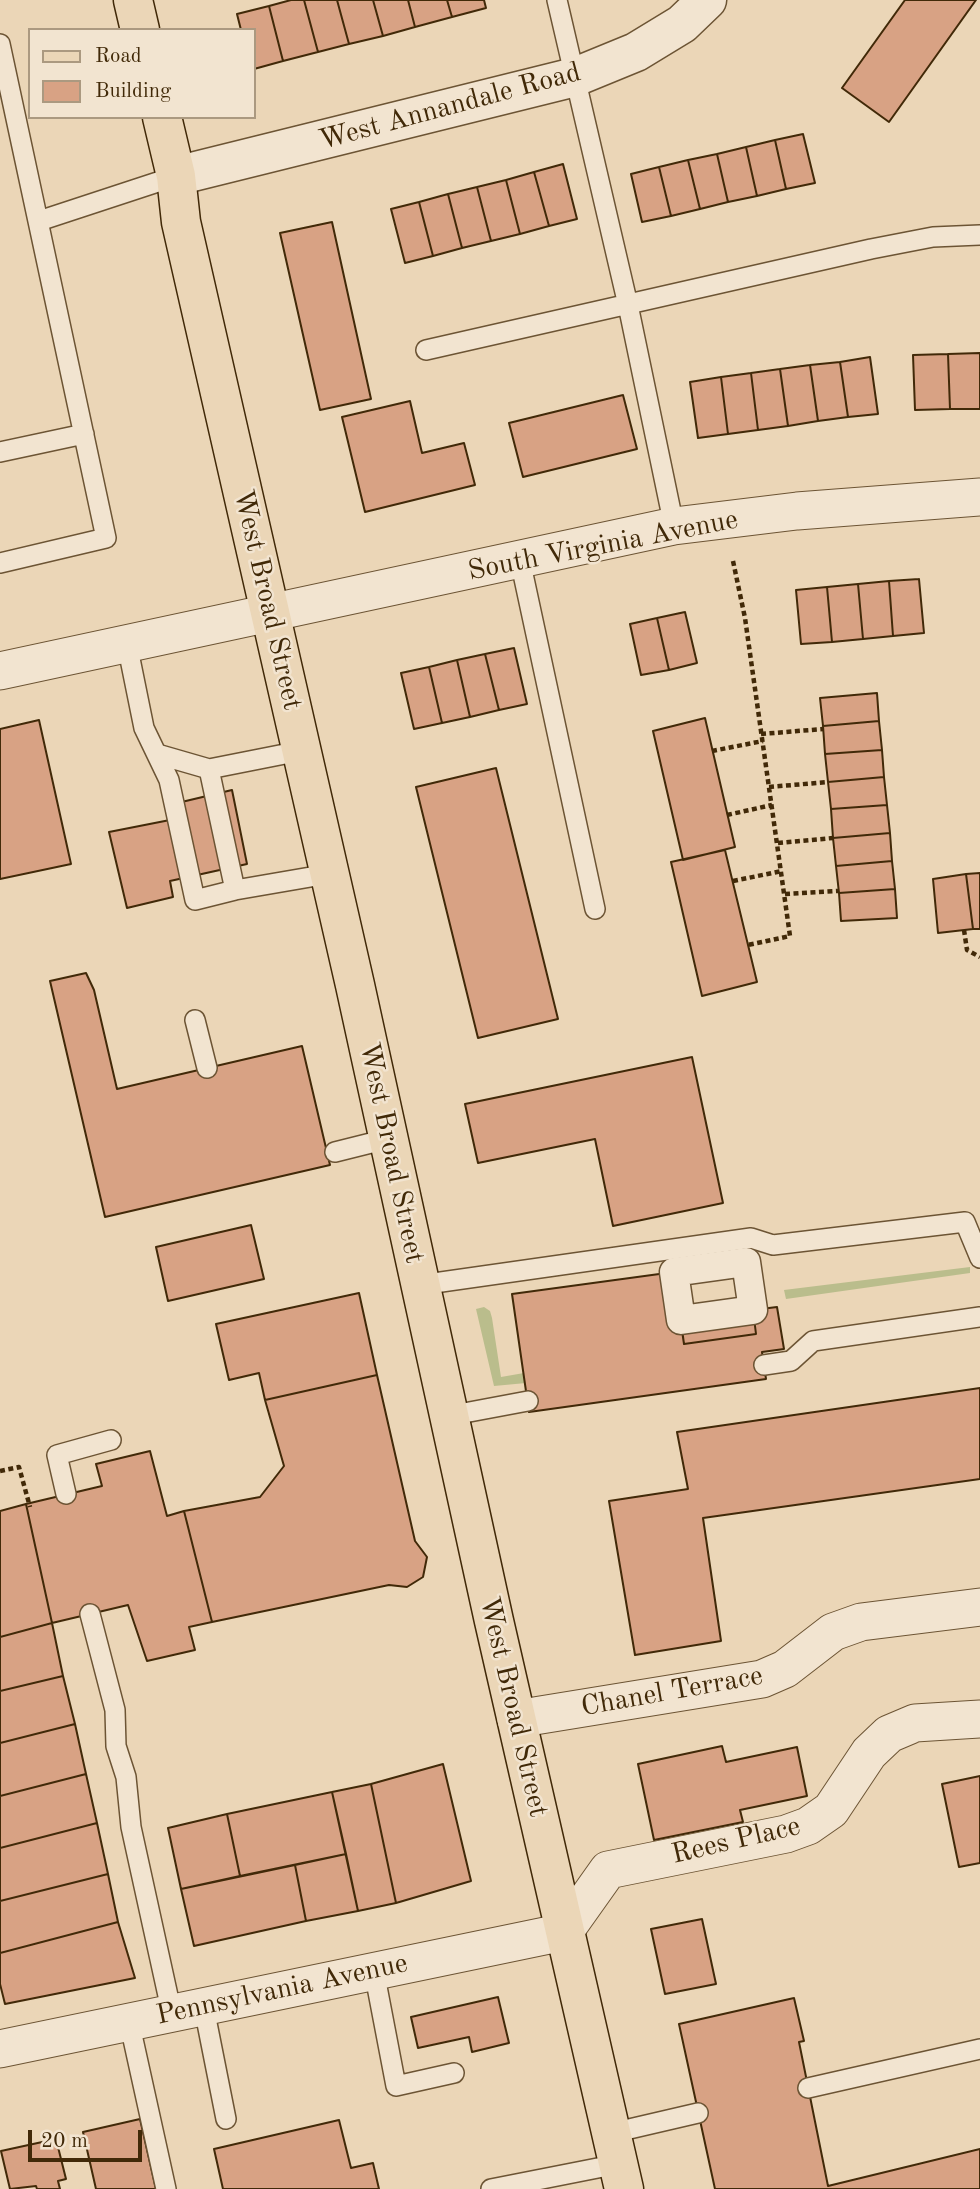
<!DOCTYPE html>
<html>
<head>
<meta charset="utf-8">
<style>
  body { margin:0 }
  #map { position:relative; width:980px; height:2189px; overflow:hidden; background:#ebd6b7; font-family:"Old Standard TT",serif }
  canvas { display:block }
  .legend { position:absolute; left:28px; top:28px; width:228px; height:91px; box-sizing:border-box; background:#f2e4d0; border:2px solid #ab9980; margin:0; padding:9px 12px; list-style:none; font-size:21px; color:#412908 }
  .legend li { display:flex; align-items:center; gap:14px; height:35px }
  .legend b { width:35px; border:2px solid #ab9980 }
  .scale { position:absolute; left:28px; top:2130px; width:114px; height:32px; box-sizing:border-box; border:4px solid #412908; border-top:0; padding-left:9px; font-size:21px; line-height:24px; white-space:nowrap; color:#412908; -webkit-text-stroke:5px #f2e4d0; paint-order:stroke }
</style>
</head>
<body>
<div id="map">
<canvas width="980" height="2189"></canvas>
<ul class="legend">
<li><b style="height:9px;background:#ebd6b7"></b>Road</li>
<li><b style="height:19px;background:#d8a284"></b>Building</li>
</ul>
<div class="scale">20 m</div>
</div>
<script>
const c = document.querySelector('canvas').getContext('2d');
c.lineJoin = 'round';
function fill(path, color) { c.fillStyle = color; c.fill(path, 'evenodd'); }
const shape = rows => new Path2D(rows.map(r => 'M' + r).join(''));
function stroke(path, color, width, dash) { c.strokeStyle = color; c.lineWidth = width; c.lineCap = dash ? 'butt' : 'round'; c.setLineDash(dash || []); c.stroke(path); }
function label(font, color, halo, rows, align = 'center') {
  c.font = font + ' "Old Standard TT",serif'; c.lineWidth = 5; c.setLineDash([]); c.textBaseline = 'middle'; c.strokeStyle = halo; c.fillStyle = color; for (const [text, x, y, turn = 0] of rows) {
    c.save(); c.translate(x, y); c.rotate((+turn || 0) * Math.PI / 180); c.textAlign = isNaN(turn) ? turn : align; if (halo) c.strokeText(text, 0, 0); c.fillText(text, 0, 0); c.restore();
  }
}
fill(shape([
  [970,1267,970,1273,786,1299,784,1290],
  [484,1307,490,1311,492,1318,501,1377,524,1373,526,1383,494,1386,476,1309]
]), '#babd8c');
const building = shape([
  [291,0,304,0,318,52,283,61,269,6,291,0],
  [304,0,337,0,349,44,318,52,304,0],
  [337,0,373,0,383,36,349,44,337,0],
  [373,0,408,0,415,27,383,36,373,0],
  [408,0,447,0,452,17,415,27,408,0],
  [447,0,484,0,486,8,452,17,447,0],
  [905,0,976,0,889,122,842,88,905,0],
  [269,6,283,61,254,69,254,30,241,30,237,14,269,6],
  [803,134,815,183,786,189,775,140,803,134],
  [775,140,786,189,757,196,746,147,775,140],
  [746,147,757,196,728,202,717,154,746,147],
  [717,154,728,202,700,209,688,160,717,154],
  [688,160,700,209,671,216,659,167,688,160],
  [563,164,577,219,549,226,534,172,563,164],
  [659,167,671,216,642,222,631,174,659,167],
  [534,172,549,226,520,234,506,180,534,172],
  [506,180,520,234,491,241,477,187,506,180],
  [477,187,491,241,462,248,448,194,477,187],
  [448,194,462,248,433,256,419,202,448,194],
  [419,202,433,256,405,263,391,209,419,202],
  [332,222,371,399,320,410,280,233,332,222],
  [980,353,980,409,950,409,948,354,980,353],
  [948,354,950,409,915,410,913,355,948,354],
  [870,357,878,414,848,417,840,362,870,357],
  [840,362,848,417,818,421,810,365,840,362],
  [810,365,818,421,788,426,780,369,810,365],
  [780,369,788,426,758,430,751,373,780,369],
  [751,373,758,430,728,434,721,377,751,373],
  [721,377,728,434,698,438,690,382,721,377],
  [623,395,637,449,523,477,509,423,623,395],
  [410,401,422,453,464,443,475,485,365,512,342,417,410,401],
  [919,579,924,633,893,636,889,581,919,579],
  [889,581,893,636,863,639,858,584,889,581],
  [858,584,863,639,832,642,827,587,858,584],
  [827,587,832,642,801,644,796,590,827,587],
  [685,612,697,663,669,670,657,618,685,612],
  [657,618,669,670,641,675,630,624,657,618],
  [514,648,527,704,499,710,485,654,514,648],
  [485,654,499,710,470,717,457,660,485,654],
  [457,660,470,717,442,723,429,667,457,660],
  [429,667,442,723,414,729,401,673,429,667],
  [877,693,879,721,823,726,820,698,877,693],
  [705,718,735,847,683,860,653,731,705,718],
  [39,720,71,864,0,879,0,729,39,720],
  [879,721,882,750,825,754,823,726,879,721],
  [882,750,884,777,828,782,825,754,882,750],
  [496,768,558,1019,478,1038,416,787,496,768],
  [884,777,887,805,831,809,828,782,884,777],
  [232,790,247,864,170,881,173,897,127,908,109,832,175,819,169,805,232,790],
  [887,805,890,833,833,838,831,809,887,805],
  [890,833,892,861,836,866,833,838,890,833],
  [725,850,757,982,702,996,671,862,725,850],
  [892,861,895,889,839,893,836,866,892,861],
  [980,873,980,929,973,929,966,874,980,873],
  [966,874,973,929,938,933,933,879,966,874],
  [895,889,897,918,841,921,839,893,895,889],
  [86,973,94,990,117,1089,302,1046,330,1165,105,1217,50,981,86,973],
  [692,1057,723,1203,613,1226,595,1139,478,1163,465,1104,692,1057],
  [251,1225,264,1279,168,1301,156,1247,251,1225],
  [674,1272,684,1344,756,1334,753,1310,777,1307,784,1349,762,1352,766,1379,529,1412,512,1294,674,1272],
  [359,1293,377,1375,265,1400,259,1373,229,1380,216,1324,359,1293],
  [753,1310,756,1334,684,1344,681,1324,753,1310],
  [377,1375,415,1541,427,1557,423,1577,407,1587,389,1585,212,1622,184,1511,260,1497,284,1466,265,1400,377,1375],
  [980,1388,980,1479,703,1518,721,1641,635,1655,609,1501,688,1489,677,1432,980,1388],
  [150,1451,167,1516,184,1511,212,1622,189,1627,195,1650,147,1661,128,1605,52,1623,26,1504,102,1486,96,1464,150,1451],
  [26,1504,52,1623,0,1637,0,1511,26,1504],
  [52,1623,63,1676,0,1691,0,1637,52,1623],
  [63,1676,75,1724,0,1743,0,1691,63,1676],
  [75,1724,86,1774,0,1796,0,1743,75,1724],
  [722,1746,726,1762,797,1747,807,1796,740,1810,743,1822,654,1840,638,1764,722,1746],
  [443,1764,471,1881,396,1903,371,1784,443,1764],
  [86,1774,97,1823,0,1848,0,1796,86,1774],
  [980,1776,980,1863,959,1867,942,1784,980,1776],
  [371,1784,396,1903,358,1911,332,1792,371,1784],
  [332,1792,346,1854,240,1876,227,1814,332,1792],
  [227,1814,240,1876,181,1889,168,1828,227,1814],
  [97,1823,108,1874,0,1901,0,1848,97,1823],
  [346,1854,358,1911,306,1921,295,1865,346,1854],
  [295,1865,306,1921,194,1946,181,1889,295,1865],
  [108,1874,118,1922,0,1953,0,1901,108,1874],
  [702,1919,716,1984,665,1994,651,1929,702,1919],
  [118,1922,135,1978,5,2004,0,1984,0,1953,118,1922],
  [498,1997,509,2043,472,2052,469,2037,418,2048,411,2017,498,1997],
  [794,1998,804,2041,799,2042,828,2186,980,2149,980,2189,715,2189,679,2024,794,1998],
  [140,2119,156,2189,96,2189,83,2132,140,2119],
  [339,2120,351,2168,373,2163,379,2189,223,2189,214,2149,339,2120],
  [56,2139,66,2179,58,2181,60,2189,37,2189,36,2186,10,2189,1,2151,56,2139]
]);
fill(building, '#d8a284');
stroke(building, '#412908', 2);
const service = shape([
  [557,0,628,305,674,526],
  [0,44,106,538,0,563],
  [39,221,176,176],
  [426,350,871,249,933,237,980,235],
  [0,452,84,434],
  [520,560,595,909],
  [127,644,144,728,169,780,195,900,235,890,328,874],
  [157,754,209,769,235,890],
  [209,769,300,751],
  [195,1020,207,1068],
  [335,1152,387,1139],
  [420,1285,751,1238,773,1245,965,1222,980,1258],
  [764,1365,791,1361,813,1341,980,1317],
  [448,1416,528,1401],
  [66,1494,57,1455,111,1440],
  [90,1614,115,1710,116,1746,126,1777,131,1827,172,2014],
  [374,1971,396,2086,454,2073],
  [204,2008,226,2119],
  [129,2021,166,2189],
  [808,2088,980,2049],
  [612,2133,698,2113],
  [491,2189,618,2164]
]);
const pedestrian = shape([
  [746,1262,753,1310,681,1320,674,1272,746,1262]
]);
const minor = shape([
  [0,671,674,526,797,511,980,497],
  [516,1719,762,1679,785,1669,833,1632,861,1622,980,1607],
  [0,2049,564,1932,608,1870,786,1834,808,1826,831,1810,869,1753,889,1734,915,1723,980,1719]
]);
const tertiary = shape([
  [176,176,575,77,636,52,682,24,707,0]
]);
const primary = shape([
  [133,0,140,30],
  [162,117,176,176,181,222,355,985,494,1621,624,2189]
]);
stroke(service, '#6c5434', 22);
stroke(pedestrian, '#6c5434', 31);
stroke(minor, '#6c5434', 39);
stroke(tertiary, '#6c5434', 41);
stroke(primary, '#412908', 41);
stroke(shape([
  [733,561,745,618,790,936,748,945],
  [761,734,823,729],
  [712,751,763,741],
  [769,787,828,782],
  [727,815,772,805],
  [778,843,833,838],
  [733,881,782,871],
  [785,894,838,891],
  [964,930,967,950,980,957],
  [0,1471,19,1467,30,1507]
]), '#412908', 4.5, [5, 3.5]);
stroke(service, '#f2e4d0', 19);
stroke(pedestrian, '#f2e4d0', 28);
stroke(minor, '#f2e4d0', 37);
stroke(tertiary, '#f2e4d0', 38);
stroke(primary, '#ebd6b7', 38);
label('28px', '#412908', '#f2e4d0', [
  ["West Annandale Road",450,107,-15],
  ["South Virginia Avenue",603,546,-11],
  ["West Broad Street",267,600,77],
  ["West Broad Street",391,1153,78],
  ["Chanel Terrace",672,1692,-10],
  ["West Broad Street",513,1707,77],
  ["Rees Place",736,1841,-13],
  ["Pennsylvania Avenue",282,1990,-12]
]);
</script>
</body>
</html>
